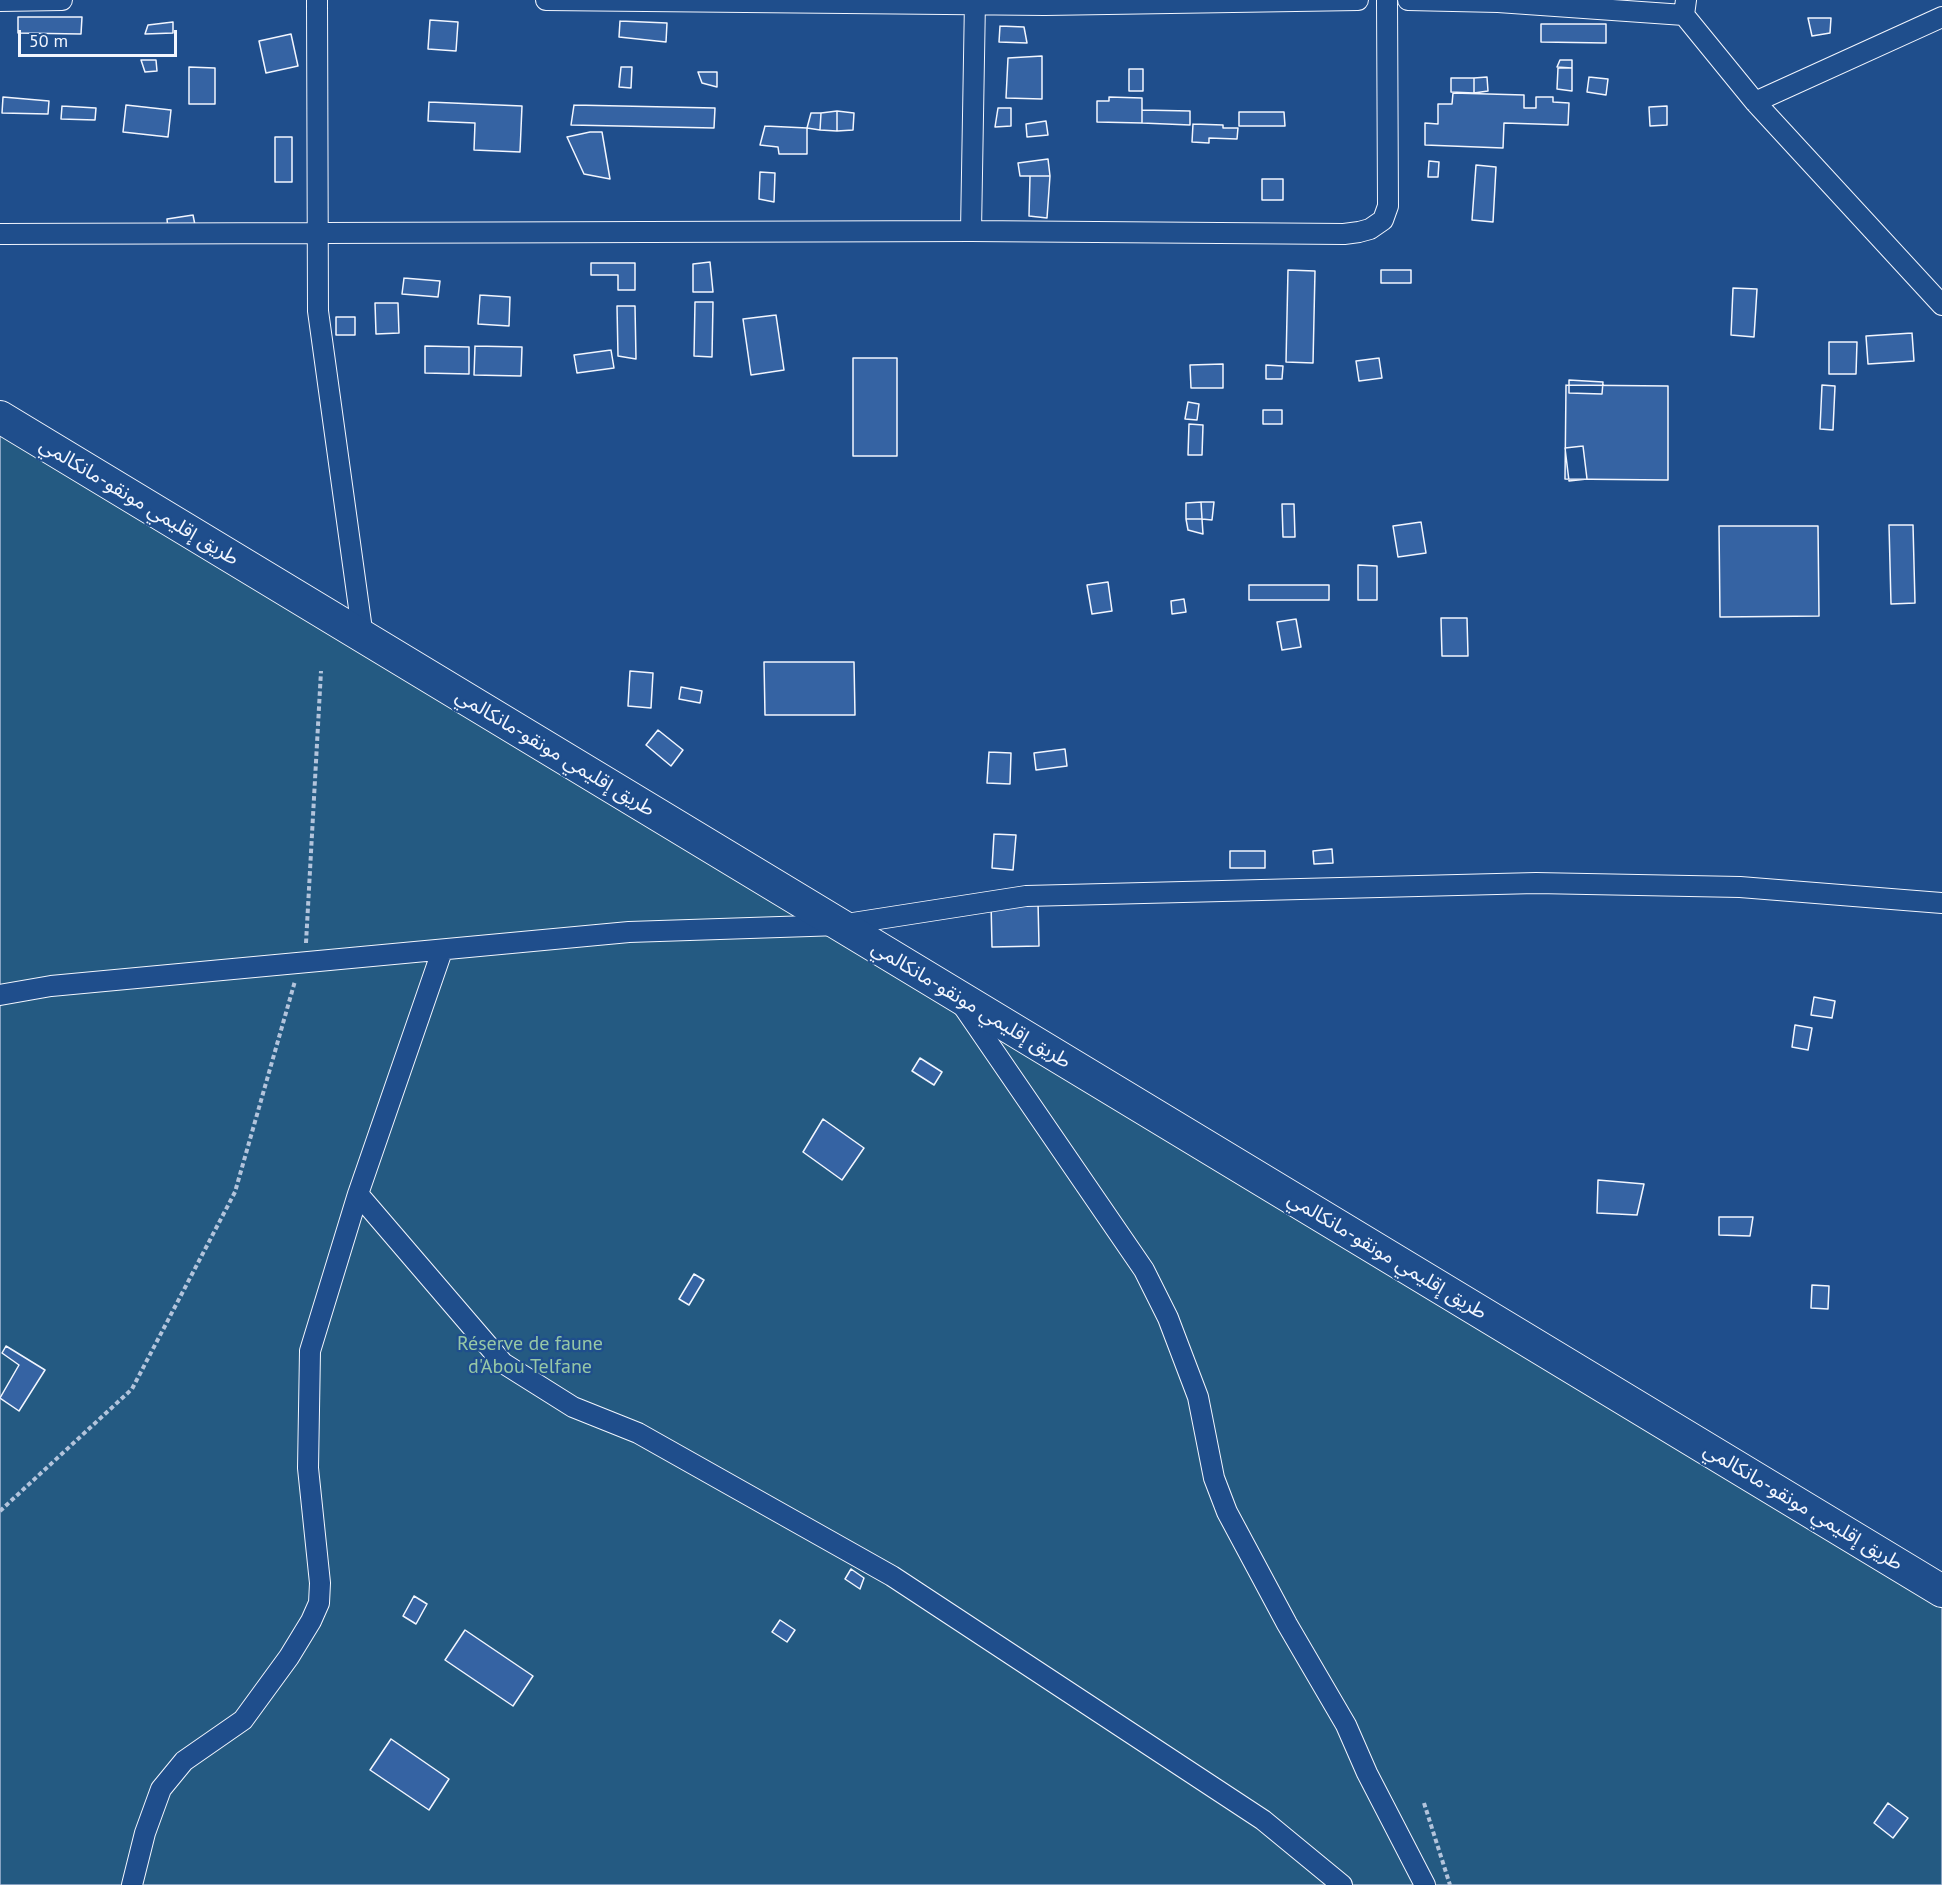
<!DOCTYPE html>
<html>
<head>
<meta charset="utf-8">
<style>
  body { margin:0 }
  #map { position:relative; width:1942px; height:1885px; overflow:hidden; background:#1f4e8c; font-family:"PT Sans",sans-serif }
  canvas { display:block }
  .scale { position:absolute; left:18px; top:30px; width:159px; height:27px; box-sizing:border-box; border:3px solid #f2f6ff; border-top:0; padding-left:8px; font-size:18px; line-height:21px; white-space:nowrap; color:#f2f6ff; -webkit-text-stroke:4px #1f4e8c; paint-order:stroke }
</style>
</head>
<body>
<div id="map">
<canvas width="1942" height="1885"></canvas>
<div class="scale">50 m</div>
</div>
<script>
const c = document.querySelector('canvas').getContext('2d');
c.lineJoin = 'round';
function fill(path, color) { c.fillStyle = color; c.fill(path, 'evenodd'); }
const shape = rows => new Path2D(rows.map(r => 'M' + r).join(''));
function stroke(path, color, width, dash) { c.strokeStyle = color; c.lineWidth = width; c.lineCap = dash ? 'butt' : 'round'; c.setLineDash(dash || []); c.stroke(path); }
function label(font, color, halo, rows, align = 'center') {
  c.font = font + ' "PT Sans","Noto Sans Arabic",sans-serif'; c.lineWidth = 4.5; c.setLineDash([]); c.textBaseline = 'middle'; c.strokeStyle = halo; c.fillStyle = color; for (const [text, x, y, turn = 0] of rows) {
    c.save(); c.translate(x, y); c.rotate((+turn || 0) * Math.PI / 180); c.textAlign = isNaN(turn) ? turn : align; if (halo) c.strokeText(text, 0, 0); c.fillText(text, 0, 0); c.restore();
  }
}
const green = shape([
  [0,418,1942,1591,1942,1885,0,1885,0,418]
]);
fill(green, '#245a82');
stroke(green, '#a8bbd7', 1.5);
const building = shape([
  [18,17,82,17,81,34,18,33,18,17],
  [1808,18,1831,18,1830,33,1812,36,1808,18],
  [430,20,458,22,456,51,428,49,430,20],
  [620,21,667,23,666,42,619,37,620,21],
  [173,22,173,33,145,34,148,25,173,22],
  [1541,24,1606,24,1606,43,1541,42,1541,24],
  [1000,26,1024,27,1027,43,999,42,1000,26],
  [291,34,298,66,266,73,259,41,291,34],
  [1042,56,1042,99,1006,98,1008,58,1042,56],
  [141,60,156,60,157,71,145,72,141,60],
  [1560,60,1572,60,1572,68,1557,67,1560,60],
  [189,67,215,68,215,104,189,104,189,67],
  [621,67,632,67,631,88,619,87,621,67],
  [1558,68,1572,68,1572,91,1557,89,1558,68],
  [1129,69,1143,69,1143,91,1129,91,1129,69],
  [698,72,717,72,717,87,702,83,698,72],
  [1487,77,1488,91,1474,93,1474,78,1487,77],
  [1589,77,1608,79,1606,95,1587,92,1589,77],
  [1451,78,1474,78,1474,93,1451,92,1451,78],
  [1453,93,1524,95,1524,108,1536,108,1536,97,1553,97,1553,102,1569,103,1568,125,1504,123,1503,148,1425,145,1425,123,1438,124,1438,104,1452,104,1453,93],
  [3,97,49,101,48,114,2,113,3,97],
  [1109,97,1142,98,1142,123,1097,122,1097,101,1109,101,1109,97],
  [429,102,522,106,520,152,474,150,475,123,428,121,429,102],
  [126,105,171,110,168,137,123,132,126,105],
  [574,105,715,108,714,128,571,125,574,105],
  [62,106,96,108,95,120,61,119,62,106],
  [1667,106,1667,125,1650,126,1649,107,1667,106],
  [998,108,1011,108,1011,126,995,127,998,108],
  [1142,110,1190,111,1190,125,1142,123,1142,110],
  [837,111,837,131,820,130,821,113,837,111],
  [837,111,854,113,853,130,837,131,837,111],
  [1239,112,1284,112,1285,126,1239,126,1239,112],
  [811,113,821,113,820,130,807,128,811,113],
  [1046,121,1048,135,1027,137,1026,124,1046,121],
  [1193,124,1223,125,1223,128,1238,128,1237,139,1209,138,1209,143,1192,142,1193,124],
  [765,126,807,128,807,154,779,154,778,147,760,145,765,126],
  [590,132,602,132,610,179,584,174,567,137,590,132],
  [275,137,292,137,292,182,275,182,275,137],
  [1048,159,1050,176,1020,176,1018,163,1048,159],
  [1429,161,1439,162,1438,177,1428,177,1429,161],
  [1476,165,1496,167,1493,222,1472,220,1476,165],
  [760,172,775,173,774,202,759,199,760,172],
  [1030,176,1050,176,1047,218,1029,216,1030,176],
  [1262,179,1283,179,1283,200,1262,200,1262,179],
  [193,215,195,225,168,229,167,219,193,215],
  [710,262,713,292,693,292,693,264,710,262],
  [591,263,635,263,635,290,618,290,618,275,591,275,591,263],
  [1288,270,1315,271,1313,363,1286,362,1288,270],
  [1381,270,1411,270,1411,283,1381,283,1381,270],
  [404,278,440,281,438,297,402,294,404,278],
  [1733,288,1757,289,1754,337,1731,335,1733,288],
  [480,295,510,297,509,326,478,324,480,295],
  [695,302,713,302,712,357,694,356,695,302],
  [375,303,398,303,399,333,376,334,375,303],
  [617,306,635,306,636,359,618,356,617,306],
  [776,315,784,370,751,375,743,319,776,315],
  [336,317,355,317,355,335,336,335,336,317],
  [1912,333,1914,361,1868,364,1866,336,1912,333],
  [1829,342,1857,342,1856,374,1829,374,1829,342],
  [425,346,469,347,469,374,425,373,425,346],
  [475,346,522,347,521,376,474,375,475,346],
  [611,350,614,368,577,373,574,355,611,350],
  [853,358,897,358,897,456,853,456,853,358],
  [1379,358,1382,378,1359,381,1356,361,1379,358],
  [1223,364,1223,388,1191,388,1190,365,1223,364],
  [1266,365,1283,366,1282,379,1266,379,1266,365],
  [1569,380,1603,382,1602,394,1569,393,1569,380],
  [1566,385,1668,386,1668,480,1565,479,1566,385],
  [1822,385,1835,386,1833,430,1820,429,1822,385],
  [1188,402,1199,404,1197,420,1185,419,1188,402],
  [1263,410,1282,410,1282,424,1263,424,1263,410],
  [1189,424,1203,425,1202,455,1188,455,1189,424],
  [1583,446,1587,479,1569,481,1565,448,1583,446],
  [1201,502,1214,502,1212,520,1202,519,1201,502],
  [1201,502,1202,519,1186,519,1186,503,1201,502],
  [1282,504,1294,504,1295,537,1283,537,1282,504],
  [1186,519,1202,519,1203,534,1188,530,1186,519],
  [1421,522,1426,553,1398,557,1393,526,1421,522],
  [1889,525,1913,525,1915,603,1891,604,1889,525],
  [1719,526,1818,526,1819,616,1720,617,1719,526],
  [1358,565,1377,566,1377,600,1358,600,1358,565],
  [1108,582,1112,611,1092,614,1087,585,1108,582],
  [1249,585,1329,585,1329,600,1249,600,1249,585],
  [1184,599,1186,612,1172,614,1171,601,1184,599],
  [1441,618,1467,618,1468,656,1442,656,1441,618],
  [1296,619,1301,647,1282,650,1277,622,1296,619],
  [764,662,854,662,855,715,765,715,764,662],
  [630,671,653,673,651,708,628,706,630,671],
  [681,687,702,691,700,703,679,699,681,687],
  [658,730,683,750,671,766,646,745,658,730],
  [1065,749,1067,766,1036,770,1034,753,1065,749],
  [989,752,1011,753,1010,784,987,783,989,752],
  [994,834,1016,835,1013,870,992,868,994,834],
  [1332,849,1333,863,1314,864,1313,851,1332,849],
  [1230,851,1265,851,1265,868,1230,868,1230,851],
  [1038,901,1039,946,992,947,991,902,1038,901],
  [1814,997,1835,1001,1832,1018,1811,1015,1814,997],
  [1795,1025,1812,1028,1808,1050,1792,1047,1795,1025],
  [920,1058,942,1072,934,1085,912,1071,920,1058],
  [823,1119,864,1148,842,1180,803,1152,823,1119],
  [1598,1180,1644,1184,1637,1215,1597,1213,1598,1180],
  [1719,1217,1753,1217,1750,1236,1719,1235,1719,1217],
  [694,1274,704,1280,689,1305,679,1299,694,1274],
  [1812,1285,1829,1286,1828,1309,1811,1308,1812,1285],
  [6,1346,45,1370,19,1411,0,1398,19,1365,2,1353,6,1346],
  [851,1569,864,1578,860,1589,845,1579,851,1569],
  [414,1596,427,1604,416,1624,403,1616,414,1596],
  [780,1620,795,1630,787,1642,772,1632,780,1620],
  [465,1630,533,1676,513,1706,445,1660,465,1630],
  [391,1739,449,1779,429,1810,370,1770,391,1739],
  [1888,1803,1908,1818,1893,1838,1874,1823,1888,1803]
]);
fill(building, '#3563a3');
stroke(building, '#f2f6ff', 1.5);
const minor = shape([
  [317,0,318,311,363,637],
  [546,0,1045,5,1358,0],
  [1408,0,1498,2,1684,15,1686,0],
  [0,1,62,0],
  [1684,15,1755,102,1942,305],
  [1755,102,1942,17],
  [971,231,975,0],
  [0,234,971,231,1344,234,1359,232,1370,229,1383,220,1388,206,1387,0],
  [0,995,51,986,629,932,840,925,1026,896,1536,883,1740,887,1942,903],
  [963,1006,1144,1270,1168,1318,1198,1397,1214,1478,1227,1512,1287,1624,1346,1725,1367,1773,1425,1885],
  [358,1194,503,1363,573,1407,638,1433,892,1576,1263,1820,1342,1885],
  [132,1885,145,1833,161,1789,184,1761,243,1720,289,1657,311,1621,319,1603,320,1583,308,1468,310,1351,358,1194,442,951]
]);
const trunk = shape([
  [0,417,1942,1591]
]);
stroke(minor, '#f2f6ff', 22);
stroke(trunk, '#f2f6ff', 34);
stroke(shape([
  [306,943,321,671],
  [0,1511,132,1389,235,1192,295,981],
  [1424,1803,1450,1885]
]), '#b3c4dc', 4, [4.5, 3]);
stroke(minor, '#1f4e8c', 20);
stroke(trunk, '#1f4e8c', 32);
label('20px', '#f2f6ff', '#1f4e8c', [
  ["طريق إقليمي مونقو-مانكالمي",139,502,31],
  ["طريق إقليمي مونقو-مانكالمي",555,753,31],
  ["طريق إقليمي مونقو-مانكالمي",971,1005,31],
  ["طريق إقليمي مونقو-مانكالمي",1387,1256,31],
  ["طريق إقليمي مونقو-مانكالمي",1803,1507,31]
]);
label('20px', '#97c8a6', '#1f4e8c', [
  ["Réserve de faune",530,1344],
  ["d'Abou Telfane",530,1367]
]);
</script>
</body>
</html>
